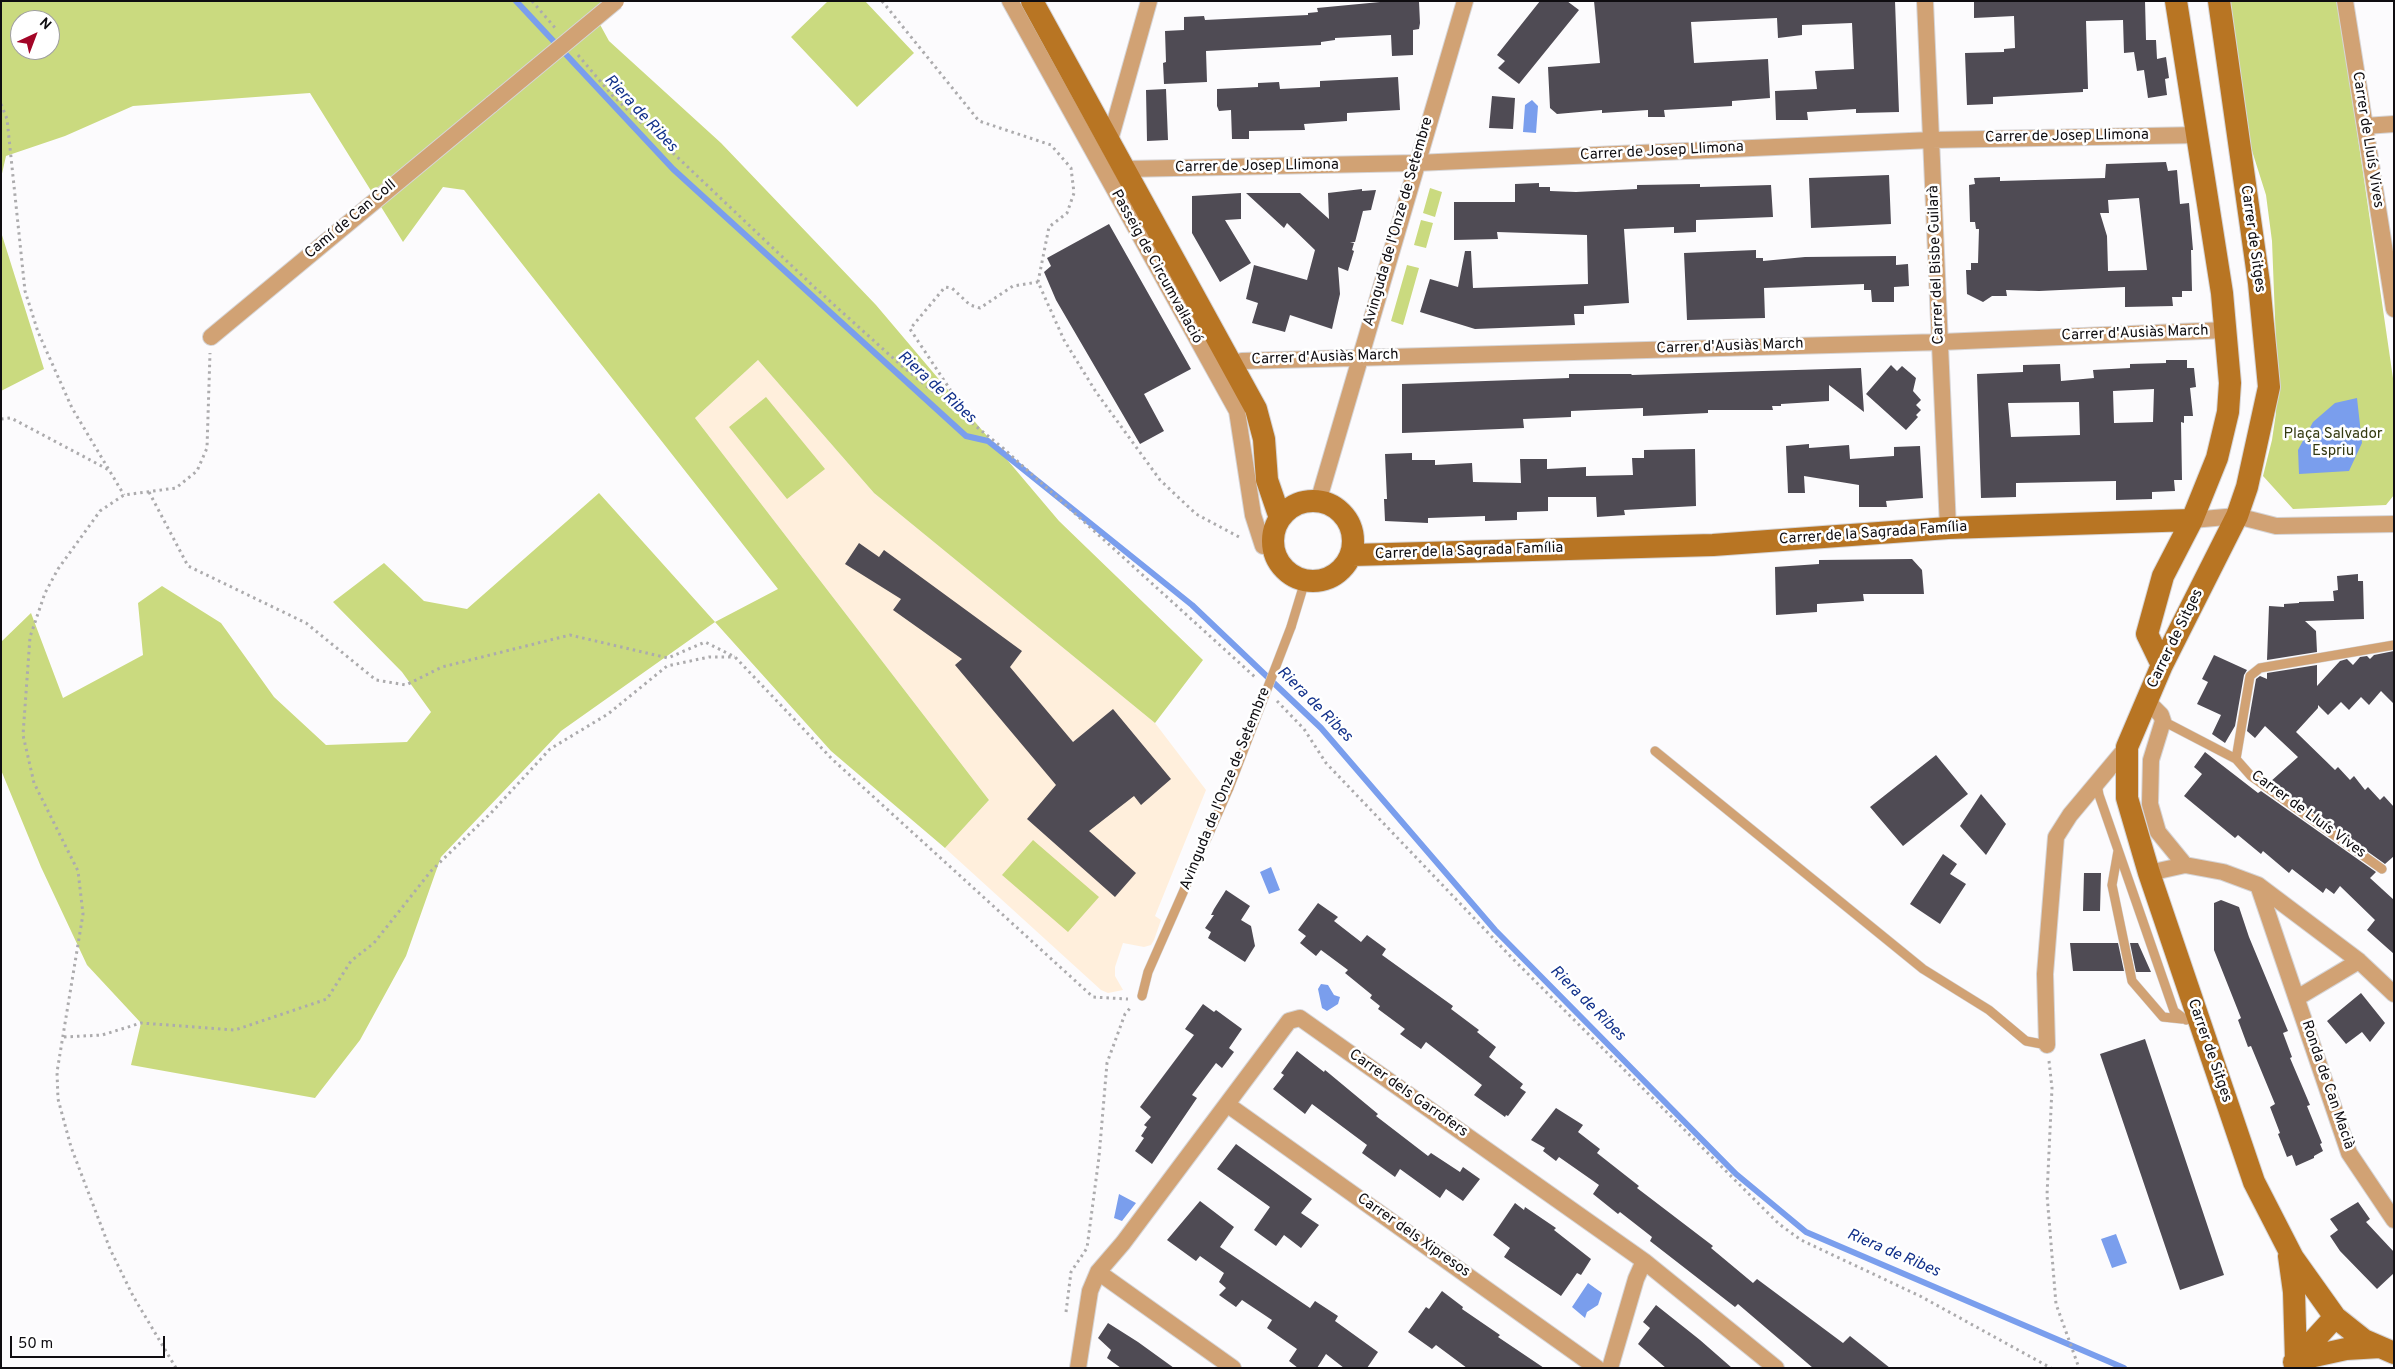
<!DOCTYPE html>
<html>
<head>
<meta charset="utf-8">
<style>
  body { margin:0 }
  #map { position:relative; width:2395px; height:1369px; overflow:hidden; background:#fcfbfd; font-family:Overpass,sans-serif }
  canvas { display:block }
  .frame { position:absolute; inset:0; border:2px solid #0f0d11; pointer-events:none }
  .north { position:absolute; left:10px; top:10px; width:50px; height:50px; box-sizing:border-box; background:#fff; border:1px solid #9f9ea0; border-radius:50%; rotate:43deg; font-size:14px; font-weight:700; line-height:20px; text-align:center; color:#0f0d11 }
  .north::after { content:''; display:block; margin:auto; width:18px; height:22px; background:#a30527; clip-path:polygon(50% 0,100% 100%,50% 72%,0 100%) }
  .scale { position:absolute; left:10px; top:1336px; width:155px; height:22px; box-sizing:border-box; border:2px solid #0f0d11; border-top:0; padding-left:6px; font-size:15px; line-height:18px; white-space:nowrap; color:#0f0d11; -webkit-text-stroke:4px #fff; paint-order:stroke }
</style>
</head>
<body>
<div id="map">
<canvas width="2395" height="1369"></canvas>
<div class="frame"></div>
<div class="north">N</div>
<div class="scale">50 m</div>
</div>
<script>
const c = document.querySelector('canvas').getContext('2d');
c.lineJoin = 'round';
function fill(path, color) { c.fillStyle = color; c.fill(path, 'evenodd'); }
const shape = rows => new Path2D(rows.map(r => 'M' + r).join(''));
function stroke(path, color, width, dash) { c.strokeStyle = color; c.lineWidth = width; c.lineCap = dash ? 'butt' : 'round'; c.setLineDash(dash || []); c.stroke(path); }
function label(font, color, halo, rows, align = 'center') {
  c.font = font + ' Overpass,sans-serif'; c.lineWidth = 5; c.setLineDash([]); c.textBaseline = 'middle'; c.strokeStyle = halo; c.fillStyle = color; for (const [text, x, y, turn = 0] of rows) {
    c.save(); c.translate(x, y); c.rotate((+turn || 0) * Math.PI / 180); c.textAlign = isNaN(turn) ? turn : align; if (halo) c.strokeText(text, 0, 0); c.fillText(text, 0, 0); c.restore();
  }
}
fill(shape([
  [758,360,874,493,1155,723,1206,790,1155,916,1161,920,1154,940,1151,945,1144,947,1123,943,1115,967,1115,976,1123,990,1108,993,1101,990,945,848,989,800,695,418]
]), '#ffefdc');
fill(shape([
  [1,1,603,1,592,10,609,41,721,143,876,305,1059,521,1203,660,1155,723,874,493,758,360,695,418,989,800,945,848,831,751,715,622,561,731,441,857,406,956,360,1040,315,1098,131,1065,141,1023,87,965,41,867,1,770,1,642,31,613,63,698,143,655,138,603,162,586,221,623,274,697,326,745,407,742,431,712,402,672,333,602,384,563,424,601,467,609,599,493,715,622,778,589,464,190,443,187,403,242,310,93,133,106,65,136,6,156,1,178],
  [20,20,50,20,50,50,20,50],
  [828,1,865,1,914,53,857,107,791,37],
  [2229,1,2338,1,2394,385,2394,495,2386,505,2293,509,2263,476,2272,440,2276,413,2277,369,2272,241,2266,195,2247,135],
  [1430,188,1442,192,1435,217,1423,213],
  [1421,220,1433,223,1426,248,1414,245],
  [1,232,44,369,1,391],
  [1407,265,1419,268,1403,325,1391,321],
  [766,397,825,469,787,499,729,427],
  [1033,840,1099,897,1068,932,1002,875]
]), '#cada7f');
fill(shape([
  [1532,100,1538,106,1536,133,1523,132,1525,105],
  [2357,398,2362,443,2349,471,2299,474,2298,450,2313,422,2335,403],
  [1271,867,1280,890,1269,894,1260,872],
  [1321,984,1328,985,1334,995,1340,997,1338,1004,1327,1011,1322,1008,1318,989],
  [1119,1194,1136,1203,1122,1221,1114,1218],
  [2116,1234,2127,1263,2112,1268,2101,1239],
  [1588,1283,1602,1293,1598,1305,1587,1312,1585,1318,1572,1307]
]), '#7a9eed');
stroke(shape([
  [516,1,673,169,966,436,988,441,1192,605,1321,728,1495,930,1736,1174,1806,1232,2124,1368]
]), '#7a9eed', 6);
fill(shape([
  [1540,1,1567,1,1579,10,1519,84,1498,68,1505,61,1497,55],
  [1594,1,1895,1,1899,112,1856,113,1856,109,1807,112,1808,120,1776,120,1775,91,1817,89,1815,71,1854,69,1852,23,1802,25,1802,35,1778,38,1777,18,1691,22,1694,63,1768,59,1770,98,1732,101,1732,106,1664,110,1665,117,1648,117,1648,110,1602,113,1602,110,1557,114,1550,108,1548,67,1600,63],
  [1974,1,2145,1,2146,40,2156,40,2157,59,2166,57,2169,78,2165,79,2167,95,2148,98,2144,70,2137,71,2134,52,2124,53,2123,20,2086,21,2088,89,2083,89,2083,92,1993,97,1993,104,1967,105,1965,53,2004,52,2004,49,2015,48,2014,16,1974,18],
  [1380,2,1419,2,1420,23,1419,29,1413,30,1413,55,1392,56,1391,35,1335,38,1335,40,1321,42,1321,45,1206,51,1207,82,1164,84,1163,63,1166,62,1165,31,1184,30,1184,17,1204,16,1205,20,1308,15,1308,13,1318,12,1317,8],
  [1398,77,1400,110,1347,113,1347,121,1304,124,1305,130,1249,131,1249,139,1232,139,1231,110,1219,111,1217,106,1217,89,1258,87,1258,83,1279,82,1280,89,1320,87,1320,81],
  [1166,89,1168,140,1147,141,1146,90],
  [1492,96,1515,98,1513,129,1489,128],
  [2166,162,2168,171,2177,170,2180,204,2189,203,2193,250,2191,250,2192,291,2182,291,2182,297,2172,297,2173,306,2125,307,2125,287,2039,291,2006,290,2007,296,1992,296,1983,302,1967,294,1966,270,1971,270,1971,263,1978,263,1979,229,1976,229,1975,222,1970,222,1969,185,1975,184,1974,178,2000,177,2000,181,2105,178,2106,164],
  [2139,198,2147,270,2108,271,2107,236,2100,213,2109,213,2108,200],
  [1889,175,1891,224,1811,228,1809,178],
  [1539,183,1539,187,1550,187,1550,191,1576,192,1637,189,1637,185,1700,184,1700,187,1771,185,1773,217,1696,220,1696,232,1674,233,1674,227,1624,229,1629,303,1584,306,1584,314,1574,314,1575,325,1475,329,1420,312,1430,279,1458,287,1465,251,1471,251,1473,288,1588,284,1587,235,1497,232,1498,239,1454,240,1454,202,1515,202,1515,184],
  [1362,189,1362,191,1376,190,1371,210,1363,211,1355,242,1350,242,1354,243,1352,250,1354,251,1348,271,1338,267,1340,294,1332,329,1290,315,1285,332,1252,323,1258,303,1246,299,1254,265,1307,280,1315,250,1287,223,1284,228,1246,193,1300,193,1329,219,1328,193],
  [1241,193,1241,219,1225,220,1251,263,1220,282,1192,233,1192,196],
  [1109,224,1191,369,1144,394,1164,431,1140,444,1056,300,1044,272,1051,266,1047,258],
  [1756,250,1756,258,1763,258,1763,261,1805,257,1896,256,1896,265,1908,264,1909,286,1894,287,1894,302,1872,302,1871,290,1864,290,1864,284,1764,288,1765,318,1687,320,1684,253],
  [2166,360,2187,360,2187,368,2194,368,2196,387,2190,388,2193,416,2184,416,2184,423,2181,422,2182,480,2174,480,2175,491,2152,492,2152,499,2116,500,2116,481,2016,483,2016,497,1981,498,1977,374,2023,372,2023,365,2060,364,2061,381,2094,378,2093,370,2130,368,2130,364,2166,363],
  [2154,389,2153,422,2114,423,2113,391],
  [2079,402,2080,435,2011,437,2008,403],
  [1891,365,1897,371,1902,366,1916,378,1913,391,1921,400,1916,405,1921,410,1916,415,1918,417,1906,430,1866,394],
  [1861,368,1864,412,1829,385,1829,401,1781,404,1781,406,1772,406,1773,410,1708,410,1708,413,1643,416,1643,408,1571,411,1571,417,1523,419,1524,428,1402,433,1402,384,1569,378,1569,374,1631,374,1632,375],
  [1809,444,1809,448,1849,445,1850,459,1894,456,1894,447,1920,446,1923,498,1886,501,1887,507,1859,507,1859,485,1804,476,1805,493,1788,493,1786,446],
  [1695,449,1696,506,1624,510,1625,515,1597,517,1596,497,1548,497,1548,511,1517,512,1517,520,1485,521,1485,516,1428,518,1428,523,1385,521,1384,499,1387,499,1385,454,1412,453,1412,460,1435,460,1435,465,1472,463,1473,482,1521,483,1520,459,1547,459,1547,469,1586,467,1586,476,1633,475,1632,458,1644,458,1644,450],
  [859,543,879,557,884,550,1022,651,1010,667,1073,742,1113,709,1171,779,1141,805,1134,796,1089,831,1136,873,1115,897,1027,819,1056,785,955,665,962,659,893,610,901,599,845,564],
  [1912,559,1922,570,1924,594,1863,594,1864,601,1817,604,1817,612,1776,615,1775,567,1819,564,1819,560],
  [2358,574,2358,581,2363,581,2364,619,2305,621,2316,631,2317,652,2267,660,2269,606,2284,607,2284,604,2299,603,2299,602,2334,601,2333,591,2338,590,2337,576],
  [2394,651,2394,704,2381,691,2369,705,2361,697,2349,710,2341,702,2328,715,2318,705,2318,708,2296,732,2335,770,2338,767,2350,780,2354,776,2365,790,2368,787,2380,800,2384,796,2394,807,2394,856,2385,864,2270,782,2298,757,2265,726,2255,738,2247,731,2256,679,2260,676,2267,679,2267,673,2317,665,2317,686,2340,661,2347,659,2353,665,2360,657,2367,656,2370,659,2374,655],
  [2214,655,2247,670,2244,675,2235,726,2225,743,2212,734,2221,715,2197,704,2208,682,2202,679],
  [2205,752,2258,793,2261,791,2376,872,2370,878,2394,900,2394,954,2367,930,2375,920,2340,886,2334,894,2326,888,2323,893,2292,869,2289,873,2263,851,2261,854,2238,835,2235,838,2184,796,2202,774,2194,767],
  [1936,755,1968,794,1903,846,1870,807],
  [1981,794,2006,824,1986,855,1960,826],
  [1943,854,1957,864,1950,874,1966,884,1940,924,1910,904],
  [2084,873,2101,873,2100,911,2083,911],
  [1226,890,1250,906,1241,920,1251,926,1255,946,1245,962,1208,938,1211,932,1205,928,1214,915,1211,915,1214,909],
  [2221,900,2239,907,2249,937,2288,1031,2283,1033,2292,1057,2290,1058,2310,1105,2307,1106,2322,1143,2320,1144,2323,1151,2314,1156,2314,1158,2296,1166,2292,1155,2287,1157,2278,1134,2280,1133,2270,1107,2275,1104,2251,1046,2248,1047,2238,1020,2241,1018,2214,950,2214,903],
  [1318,903,1338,917,1334,921,1361,942,1367,935,1386,949,1382,955,1453,1006,1451,1009,1479,1030,1477,1032,1496,1047,1489,1057,1523,1084,1520,1088,1526,1092,1508,1116,1506,1115,1505,1117,1474,1095,1482,1085,1426,1042,1421,1049,1400,1034,1405,1029,1378,1009,1380,1006,1370,998,1372,995,1345,973,1348,970,1321,950,1316,956,1300,943,1306,936,1298,930],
  [2070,943,2118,943,2124,971,2073,971],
  [2130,943,2138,943,2151,972,2136,972],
  [2361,993,2385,1023,2370,1042,2362,1032,2346,1044,2327,1021],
  [1203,1004,1214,1012,1216,1010,1242,1029,1229,1048,1234,1052,1222,1068,1216,1063,1192,1095,1197,1098,1152,1164,1135,1151,1144,1138,1141,1136,1147,1127,1144,1125,1151,1117,1140,1107,1194,1035,1185,1029],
  [2145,1039,2224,1275,2180,1290,2100,1054],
  [1297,1051,1324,1072,1325,1070,1378,1114,1376,1116,1428,1156,1431,1153,1460,1172,1463,1167,1480,1179,1463,1201,1446,1189,1440,1198,1400,1169,1395,1177,1362,1153,1367,1145,1312,1104,1305,1114,1273,1089,1284,1075,1281,1073],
  [1556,1108,1583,1125,1578,1132,1600,1149,1597,1153,1639,1186,1637,1188,1713,1246,1711,1248,1753,1283,1757,1279,1843,1343,1850,1336,1890,1368,1813,1368,1738,1304,1735,1307,1650,1241,1652,1237,1620,1212,1618,1214,1593,1194,1599,1185,1559,1157,1556,1161,1543,1151,1545,1148,1531,1140],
  [1236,1144,1312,1199,1301,1213,1319,1225,1301,1248,1284,1235,1276,1246,1254,1230,1270,1207,1217,1169],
  [1200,1201,1234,1227,1220,1247,1310,1308,1315,1301,1338,1316,1335,1321,1378,1352,1367,1368,1344,1368,1326,1354,1317,1368,1298,1368,1289,1361,1297,1349,1267,1328,1272,1320,1242,1300,1236,1307,1219,1295,1226,1288,1219,1282,1224,1273,1200,1256,1196,1261,1167,1240],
  [2358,1202,2370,1219,2366,1222,2394,1252,2394,1273,2377,1289,2340,1251,2330,1236,2338,1230,2330,1219],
  [1515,1203,1524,1210,1525,1207,1556,1228,1554,1230,1591,1259,1581,1275,1577,1273,1561,1296,1504,1257,1510,1248,1493,1235],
  [1442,1291,1463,1307,1462,1309,1500,1335,1498,1337,1544,1368,1467,1368,1436,1345,1432,1349,1408,1332,1426,1307,1429,1309],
  [1656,1305,1700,1340,1732,1368,1666,1368,1638,1344,1650,1328,1643,1322],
  [1108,1323,1138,1342,1174,1368,1121,1368,1107,1358,1111,1350,1098,1338]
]), '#4f4b54');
const lane = shape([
  [1291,627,1305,581],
  [2163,721,2236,759,2251,776,2382,869],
  [1655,751,1923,969,1989,1010,2026,1041,2047,1045],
  [2236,759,2250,676,2260,668,2394,645],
  [2097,784,2099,795,2174,1011,2186,1020,2197,1016],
  [2118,851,2112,885,2132,981,2163,1017,2182,1019],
  [1142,996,1148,972,1229,788]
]);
const street = shape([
  [1010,1,1237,411,1253,515,1263,546],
  [1925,1,1948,528],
  [2345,1,2394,309],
  [2365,126,2394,124],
  [1110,140,1149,1],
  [1126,169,1416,163,1932,140,2199,135],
  [211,337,492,104],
  [1234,365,1242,361,1941,342,2226,330],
  [1318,502,1465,1],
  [2192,520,2237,516,2276,526,2394,524],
  [2147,701,2161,715,2163,721,2151,760,2150,804,2158,832,2185,865],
  [2149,873,2185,865,2223,872,2258,885,2359,961,2394,994],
  [2258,885,2349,1153,2394,1220],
  [2297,998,2359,961],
  [2047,1045,2045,974,2056,837,2070,815,2127,747],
  [1228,1105,1597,1368],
  [1098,1272,1233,1368],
  [1078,1368,1090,1291,1098,1272,1123,1243,1289,1021,1300,1018,1644,1261,1776,1368],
  [1610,1368,1636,1279,1644,1261]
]);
const secondary = shape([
  [1032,1,1256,409,1264,439,1267,480,1280,518],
  [2219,1,2259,283,2269,387,2247,487,2237,516,2162,665,2127,747,2127,798,2149,873,2254,1182,2293,1258,2335,1317,2364,1340,2394,1353],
  '1273 541a40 40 0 1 1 80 0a40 40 0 1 1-80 0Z',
  [1352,555,1713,545,1948,528,2192,520],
  [2162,665,2147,634,2163,576,2192,520,2217,458,2228,412,2230,383,2222,293,2176,1],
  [2289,1256,2294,1292,2296,1360],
  [2296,1360,2346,1349,2380,1347],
  [2294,1362,2335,1317]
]);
stroke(lane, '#d6d5d7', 10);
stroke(street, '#d6d5d7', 18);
stroke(secondary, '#d6d5d7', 24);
stroke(shape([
  [532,1,556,29],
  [882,1,979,121,1051,145,1071,168,1074,193,1067,213,1049,227,1038,282,1064,340,1096,392,1160,480,1196,514,1241,538],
  [578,55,612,95,812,285,903,367,1004,449,1256,678],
  [1,104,7,119,25,291,38,332,72,408,124,495],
  [969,418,910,329,945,287,952,288,970,305,980,308,1013,286,1038,282],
  [1,419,11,418,109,470],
  [149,492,188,566,306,623,376,680,406,685,442,667,570,635,668,658,705,642,735,657,832,759,1093,997,1128,999],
  [1277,701,1304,729,1326,763,1513,959,1779,1224,1801,1240,1920,1296,2051,1368],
  [64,1037,102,1035,141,1023,235,1030,327,999,351,961,374,943,431,871,491,813,550,749,608,714,667,666,709,657,735,657],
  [2049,1061,2052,1088,2047,1195,2056,1304,2079,1368],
  [1066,1312,1071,1272,1087,1248,1099,1157,1107,1063,1125,1014,1132,1006],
  [176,1368,133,1296,110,1249,71,1147,58,1099,57,1072,83,914,78,871,34,783,23,735,30,637,45,593,58,569,100,511,124,495,176,488,197,471,207,448,210,353]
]), '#acabad', 3, [2.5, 4]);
stroke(lane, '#d1a274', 9);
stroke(street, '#d1a274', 16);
stroke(secondary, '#b87523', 22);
const laneBridge = shape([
  [1229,788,1291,627]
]);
const streetBridge = shape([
  [492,104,616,1]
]);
stroke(laneBridge, '#d6d5d7', 10, []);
stroke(streetBridge, '#d6d5d7', 18, []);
stroke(laneBridge, '#d1a274', 9);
stroke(streetBridge, '#d1a274', 16);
label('15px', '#0f0d11', '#fff', [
  ["Carrer de Josep Llimona",2067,137,-1],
  ["Carrer de Lluís Vives",2367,140,81],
  ["Carrer de Josep Llimona",1662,152,-3],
  ["Carrer de Josep Llimona",1257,167,-1],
  ["Camí de Can Coll",351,220,-40],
  ["Avinguda de l'Onze de Setembre",1399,222,-74],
  ["Carrer de Sitges",2252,239,82],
  ["Carrer del Bisbe Guilarà",1937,265,-92],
  ["Passeig de Circumval·lació",1156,267,61],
  ["Carrer d'Ausiàs March",2135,334,-2],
  ["Carrer d'Ausiàs March",1730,347,-2],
  ["Carrer d'Ausiàs March",1325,358,-2],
  ["Carrer de la Sagrada Família",1873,534,-4],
  ["Carrer de la Sagrada Família",1469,552,-2],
  ["Carrer de Sitges",2176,639,-64],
  ["Avinguda de l'Onze de Setembre",1226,789,-68],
  ["Carrer de Lluís Vives",2308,815,36],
  ["Carrer de Sitges",2209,1051,71],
  ["Ronda de Can Macià",2327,1085,71],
  ["Carrer dels Garrofers",1408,1094,35],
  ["Carrer dels Xipresos",1413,1236,35]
]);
label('15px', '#343a11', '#fff', [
  ["Plaça Salvador",2333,435],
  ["Espriu",2333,452]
]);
label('italic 16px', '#12318b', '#fff', [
  ["Riera de Ribes",640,114,47],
  ["Riera de Ribes",936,388,42],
  ["Riera de Ribes",1314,705,45],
  ["Riera de Ribes",1587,1004,45],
  ["Riera de Ribes",1893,1254,23]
]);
</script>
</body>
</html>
